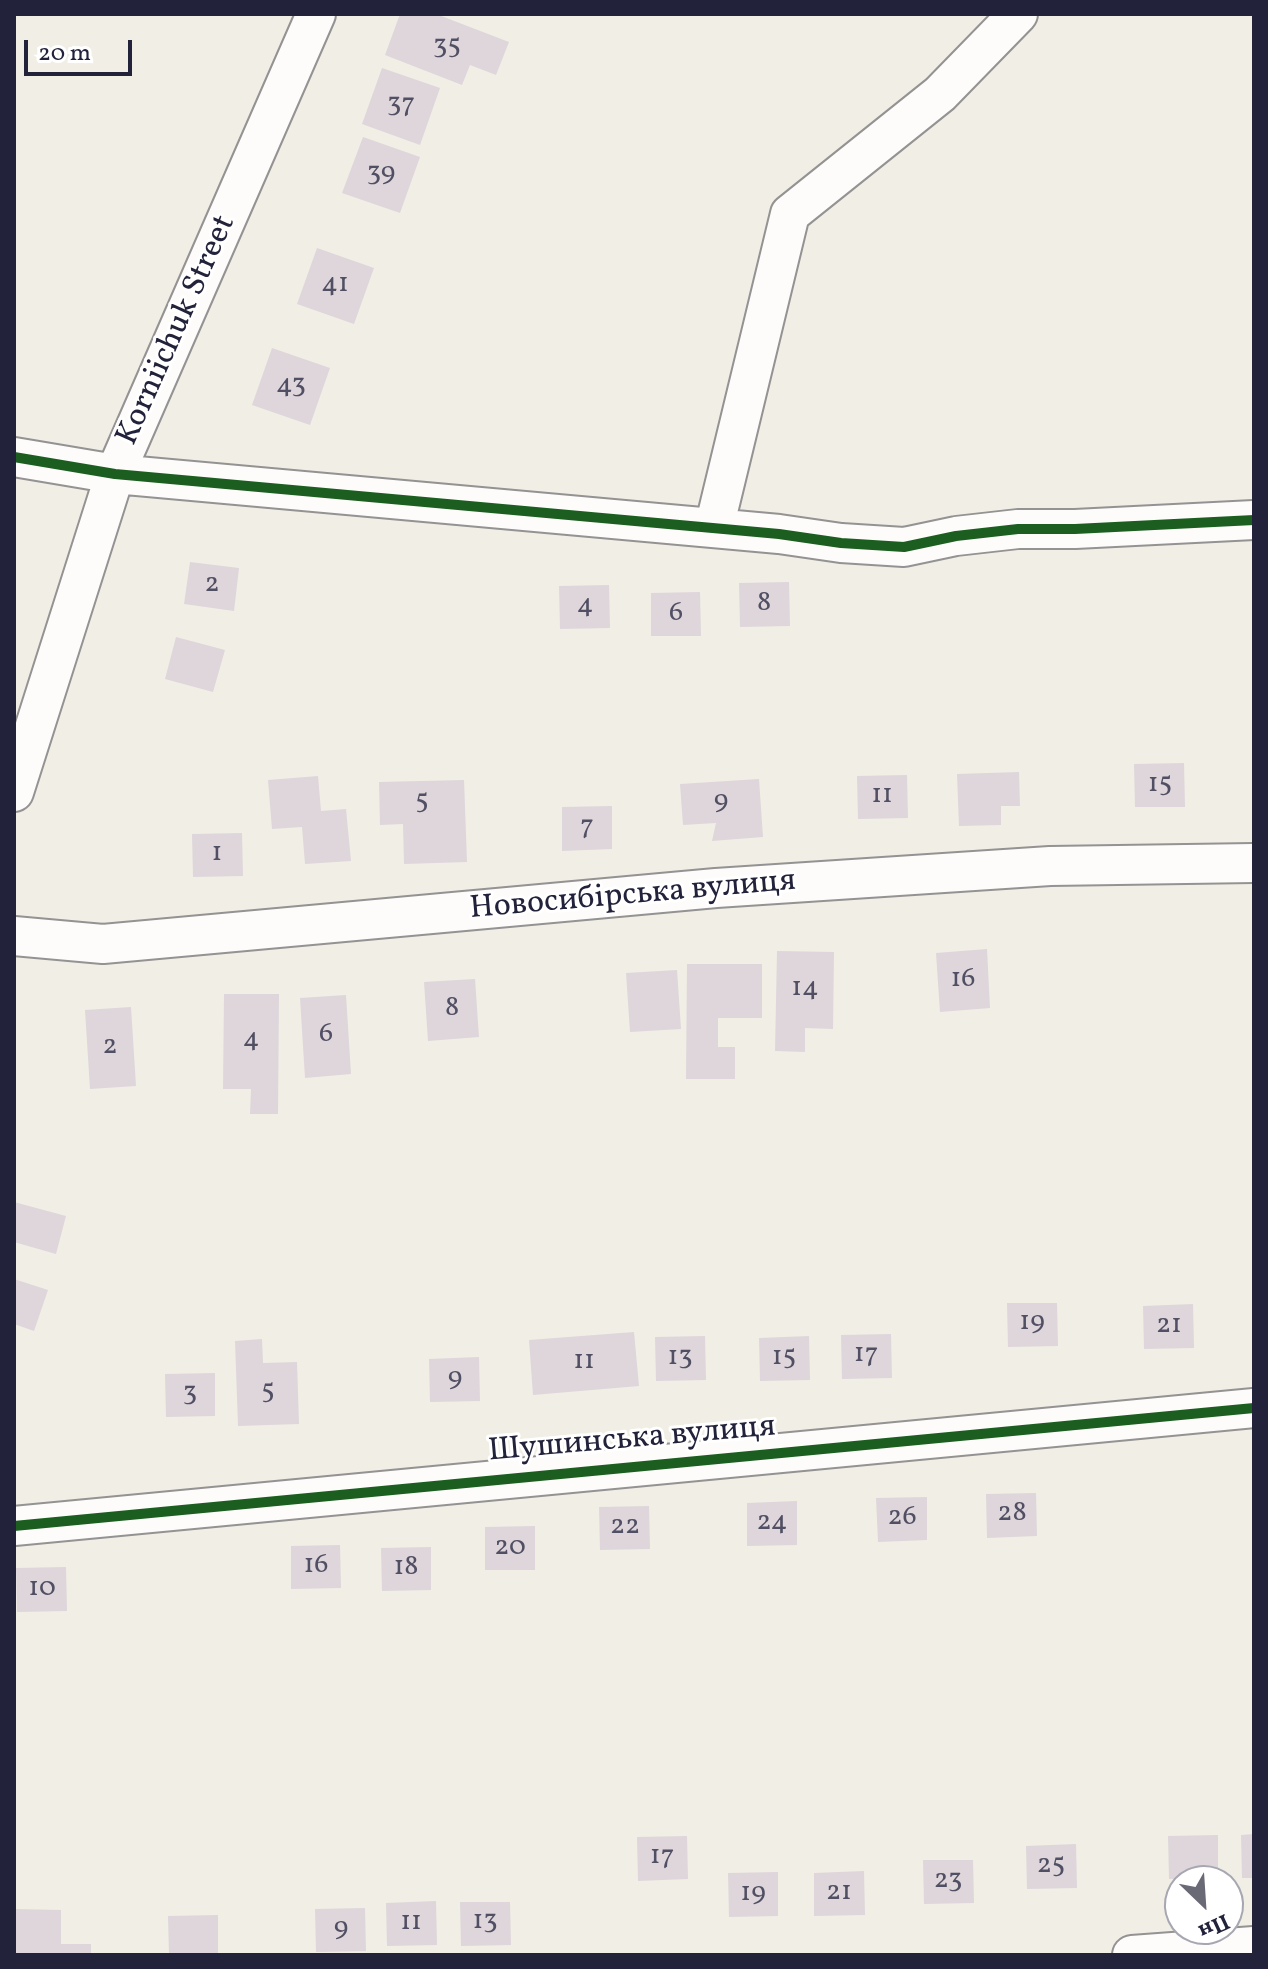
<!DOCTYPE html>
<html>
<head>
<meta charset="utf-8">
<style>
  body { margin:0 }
  #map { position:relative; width:1268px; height:1969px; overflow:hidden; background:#f1eee5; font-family:Vollkorn,serif }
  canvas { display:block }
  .frame { position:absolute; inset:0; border:16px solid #22223b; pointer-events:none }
  .north { position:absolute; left:1164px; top:1865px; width:80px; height:80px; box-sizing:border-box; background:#fff; border:2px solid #a7a7b1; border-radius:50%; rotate:155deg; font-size:22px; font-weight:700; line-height:32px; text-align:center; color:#22223b }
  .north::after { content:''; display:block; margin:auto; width:28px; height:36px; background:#6a6976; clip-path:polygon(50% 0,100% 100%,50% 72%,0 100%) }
  .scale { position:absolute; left:24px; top:40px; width:108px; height:36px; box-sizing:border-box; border:4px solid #22223b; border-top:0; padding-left:10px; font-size:24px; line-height:28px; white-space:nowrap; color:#22223b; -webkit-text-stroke:6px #fff; paint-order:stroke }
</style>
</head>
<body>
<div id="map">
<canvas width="1268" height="1969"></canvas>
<div class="frame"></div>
<div class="north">Пн</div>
<div class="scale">20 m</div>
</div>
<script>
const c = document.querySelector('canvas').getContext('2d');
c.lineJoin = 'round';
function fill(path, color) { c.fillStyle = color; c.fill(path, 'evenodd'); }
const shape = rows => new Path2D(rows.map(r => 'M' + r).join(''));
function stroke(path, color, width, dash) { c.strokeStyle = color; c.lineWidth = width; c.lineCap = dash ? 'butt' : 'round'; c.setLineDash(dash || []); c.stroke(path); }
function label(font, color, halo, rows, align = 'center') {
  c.font = font + ' Vollkorn,serif'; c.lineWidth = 6; c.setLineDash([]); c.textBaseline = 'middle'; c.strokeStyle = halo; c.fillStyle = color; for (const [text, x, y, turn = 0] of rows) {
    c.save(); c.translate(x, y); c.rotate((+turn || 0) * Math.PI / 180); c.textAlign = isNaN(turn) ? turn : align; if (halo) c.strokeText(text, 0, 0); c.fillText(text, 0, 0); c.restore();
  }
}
fill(shape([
  [400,14,436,14,509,42,496,75,470,65,462,85,385,55],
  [382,68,440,88,420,145,362,124],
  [363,137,420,157,400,213,342,193],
  [317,248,374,268,354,324,297,304],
  [272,348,330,368,310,425,252,405],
  [190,562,239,568,234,611,184,604],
  [789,582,790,626,740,627,739,583],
  [609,585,610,628,560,629,559,586],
  [700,592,701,636,651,636,651,593],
  [176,637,225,650,213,692,165,679],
  [1184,763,1185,807,1135,807,1134,764],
  [1019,772,1020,806,1001,806,1001,825,959,826,957,774],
  [907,775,908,818,858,819,857,776],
  [318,776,321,811,346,809,351,861,305,864,302,827,272,829,268,780],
  [759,779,763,837,712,841,716,823,683,825,680,784],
  [464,780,467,862,404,864,403,824,380,825,379,782],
  [612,806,612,849,562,851,562,807],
  [242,833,243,876,193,877,192,834],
  [987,949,990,1008,940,1012,936,953],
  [777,951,834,952,833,1029,805,1028,805,1052,775,1051],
  [687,964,762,964,762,1018,718,1018,718,1047,735,1047,735,1079,686,1079],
  [677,970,681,1029,630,1032,626,973],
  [475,979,479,1037,428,1041,424,982],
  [224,994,279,994,278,1114,250,1114,251,1089,223,1089],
  [346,995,351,1074,305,1078,300,998],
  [131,1007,136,1086,90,1089,85,1010],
  [14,1202,66,1216,56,1254,14,1242],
  [14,1279,48,1290,34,1331,14,1324],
  [1007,1303,1057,1303,1058,1346,1008,1347],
  [1193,1304,1194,1348,1144,1349,1143,1306],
  [634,1332,639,1386,533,1395,529,1340],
  [891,1334,892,1378,842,1379,841,1335],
  [705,1336,706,1380,656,1381,655,1337],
  [809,1336,810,1380,760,1381,759,1338],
  [262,1339,263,1363,297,1362,299,1424,238,1426,235,1341],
  [479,1357,480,1401,430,1402,429,1359],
  [215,1373,215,1416,166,1417,165,1374],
  [1036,1493,1037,1536,987,1538,986,1494],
  [927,1497,927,1540,878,1542,876,1498],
  [797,1501,797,1545,747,1546,747,1503],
  [649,1506,650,1549,600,1550,599,1507],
  [535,1526,535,1570,485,1570,485,1527],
  [340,1545,341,1588,291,1589,291,1546],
  [431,1547,431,1590,382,1591,381,1548],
  [66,1567,67,1611,17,1612,16,1568],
  [1254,1834,1254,1878,1242,1878,1241,1835],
  [1218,1835,1218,1878,1169,1879,1168,1836],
  [687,1836,688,1879,638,1881,637,1837],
  [1076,1844,1077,1888,1027,1889,1026,1846],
  [923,1860,973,1860,974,1903,924,1904],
  [864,1871,865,1915,814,1916,814,1873],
  [778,1872,778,1916,729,1917,728,1873],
  [436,1901,437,1945,387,1946,386,1903],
  [460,1902,510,1902,511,1945,461,1946],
  [365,1908,366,1951,316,1952,315,1909],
  [14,1909,61,1910,61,1944,91,1944,91,1955,14,1955],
  [218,1915,218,1955,169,1955,168,1916]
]), '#ded6db');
const minor = shape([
  [14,457,115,474,779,534,841,543,904,547,956,536,1018,529,1075,529,1254,520],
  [714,528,790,214,940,94,1018,14],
  [14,792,115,474,316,14],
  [14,936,103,944,716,888,1050,866,1254,863],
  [14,1526,1254,1408],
  [1132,1955,1254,1946]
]);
stroke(minor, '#949292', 42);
stroke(minor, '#fdfcfb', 38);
stroke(shape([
  [14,457,115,474,779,534,841,543,904,547,956,536,1018,529,1075,529,1254,520],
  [14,1526,1254,1408]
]), '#1b5e20', 10);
label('28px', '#514f63', null, [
  ["35",447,48],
  ["37",401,106],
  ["39",381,175],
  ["41",335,286],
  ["43",291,387],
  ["2",212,586],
  ["8",764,605],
  ["4",585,607],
  ["6",676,615],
  ["15",1160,786],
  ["11",882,797],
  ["5",422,803],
  ["9",721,803],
  ["7",587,828],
  ["1",217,855],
  ["16",963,981],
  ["14",805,990],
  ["8",452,1010],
  ["6",326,1036],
  ["4",251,1041],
  ["2",110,1048],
  ["19",1032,1324],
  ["21",1169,1327],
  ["17",866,1356],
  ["13",680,1359],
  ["15",784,1359],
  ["11",584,1363],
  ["9",455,1380],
  ["5",268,1393],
  ["3",190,1395],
  ["28",1012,1515],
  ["26",902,1519],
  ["24",772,1524],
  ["22",625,1528],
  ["20",510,1549],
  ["16",316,1567],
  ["18",406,1569],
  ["10",42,1590],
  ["17",662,1858],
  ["25",1051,1867],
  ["23",948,1882],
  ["21",839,1894],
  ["19",753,1895],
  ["13",485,1923],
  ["11",411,1924],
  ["9",341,1930]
]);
label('32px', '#22223b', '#fff', [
  ["Korniichuk Street",178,331,-66],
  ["Новосибірська вулиця",633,897,-5],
  ["Шушинська вулиця",632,1441,-5]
]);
</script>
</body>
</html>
